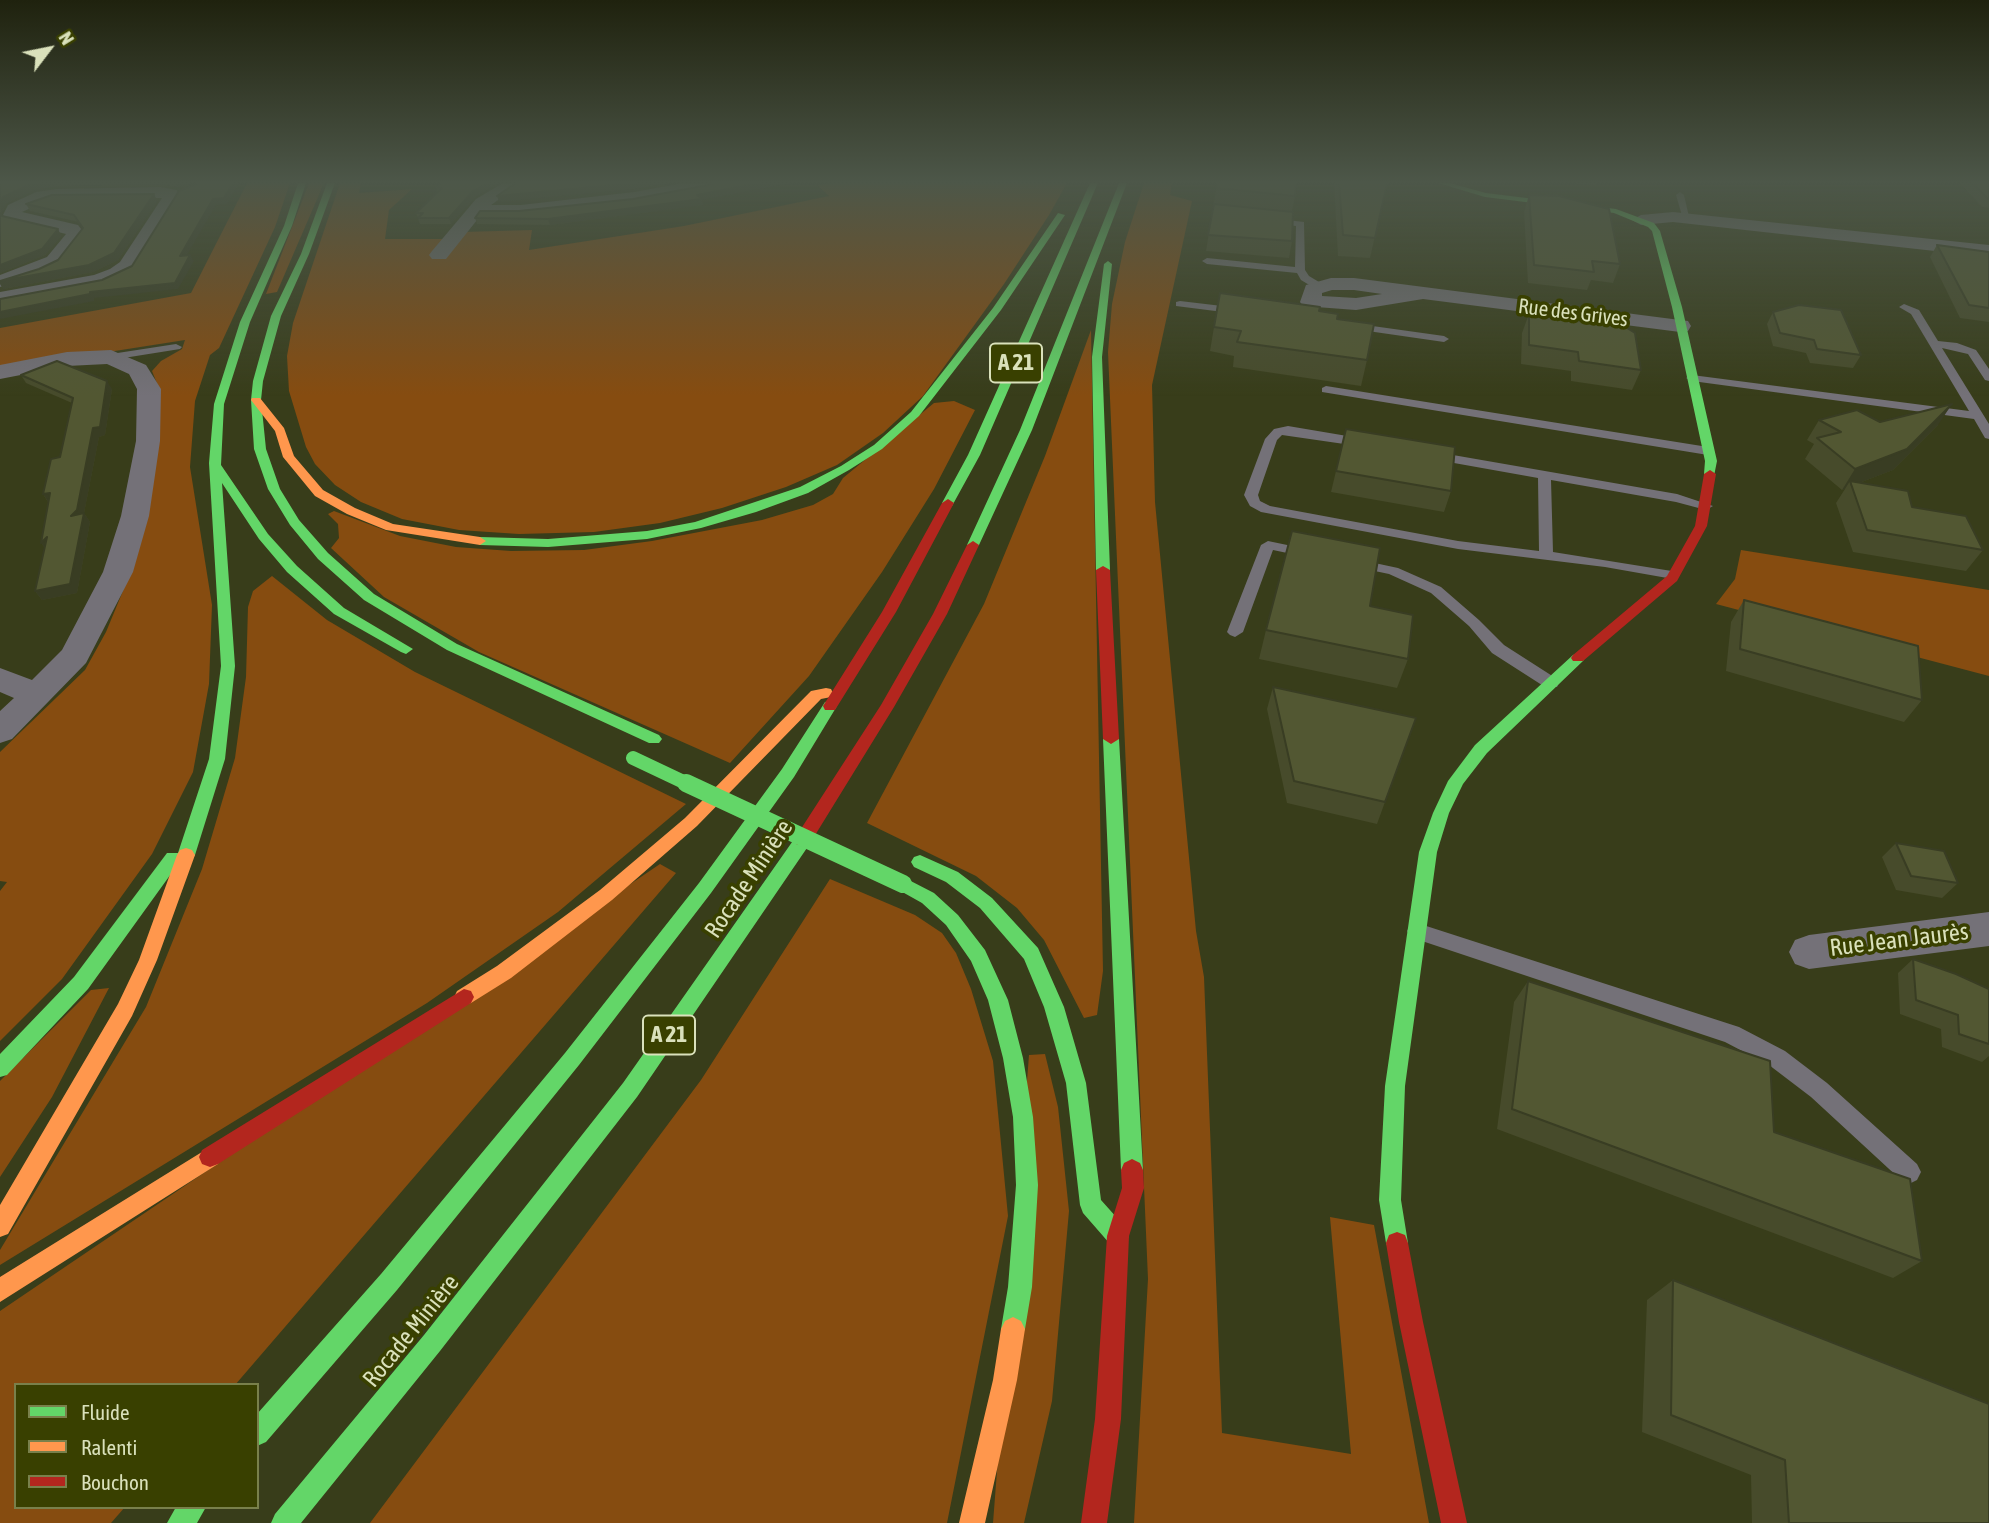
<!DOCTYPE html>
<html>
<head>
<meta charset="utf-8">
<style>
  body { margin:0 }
  #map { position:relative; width:1989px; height:1523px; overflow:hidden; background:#383d1a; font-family:"Asap Condensed",sans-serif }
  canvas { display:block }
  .legend { position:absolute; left:14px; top:1383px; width:245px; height:126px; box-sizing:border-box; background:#394000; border:2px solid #79804b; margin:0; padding:9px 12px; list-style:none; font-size:21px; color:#dae1bb }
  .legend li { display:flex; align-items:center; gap:14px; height:35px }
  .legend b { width:35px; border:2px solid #79804b }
  .north { position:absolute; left:14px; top:14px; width:70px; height:70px; -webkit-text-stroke:5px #394000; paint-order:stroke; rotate:58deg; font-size:19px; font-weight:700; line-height:28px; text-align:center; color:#dae1bb }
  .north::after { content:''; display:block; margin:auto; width:24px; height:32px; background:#dae1bb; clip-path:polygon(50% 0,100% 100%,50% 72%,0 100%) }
</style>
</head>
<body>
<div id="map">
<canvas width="1989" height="1523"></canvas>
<ul class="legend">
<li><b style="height:9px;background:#63d668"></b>Fluide</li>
<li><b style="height:9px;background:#ff974d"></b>Ralenti</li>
<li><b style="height:9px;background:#b3261e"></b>Bouchon</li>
</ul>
<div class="north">N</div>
</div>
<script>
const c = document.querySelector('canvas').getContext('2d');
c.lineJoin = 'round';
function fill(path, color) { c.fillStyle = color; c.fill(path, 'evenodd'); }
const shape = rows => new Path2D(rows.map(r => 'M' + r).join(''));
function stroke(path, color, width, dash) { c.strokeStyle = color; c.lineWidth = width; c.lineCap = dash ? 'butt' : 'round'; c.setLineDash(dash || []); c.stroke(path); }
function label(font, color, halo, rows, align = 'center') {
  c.font = font + ' "Asap Condensed",sans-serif'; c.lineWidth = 7; c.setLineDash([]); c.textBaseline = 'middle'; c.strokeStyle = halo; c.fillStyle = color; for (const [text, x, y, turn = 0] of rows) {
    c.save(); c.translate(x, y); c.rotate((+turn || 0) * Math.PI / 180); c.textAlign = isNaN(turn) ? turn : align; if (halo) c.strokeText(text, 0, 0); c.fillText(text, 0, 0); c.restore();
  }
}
fill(shape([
  [247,183,290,183,275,227,219,348,210,355,195,401,190,467,212,605,209,684,193,772,152,854,62,979,0,1041,0,891,7,882,0,881,0,752,85,670,106,632,132,569,158,386,152,371,161,361,182,349,185,340,0,369,0,328,191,293],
  [309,183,324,183,277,292,266,294],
  [340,183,361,183,359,193,412,189,389,210,385,239,457,239,463,232,532,230,529,250,684,226,829,196,817,185,833,183,1067,183,1049,215,1004,284,923,396,883,433,837,465,786,487,722,508,660,523,594,532,519,534,459,530,402,519,361,502,335,485,315,464,306,447,289,391,287,356,293,323],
  [1144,183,1172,183,1170,195,1192,201,1152,385,1155,502,1196,931,1204,977,1222,1433,1351,1454,1330,1217,1374,1225,1429,1523,1134,1523,1148,1279,1108,352,1112,304,1125,242],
  [1091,330,1103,971,1097,1015,1084,1018,1044,940,1017,908,976,876,867,823,984,604,1045,456],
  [954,401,975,410,934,489,882,572,809,676,730,763,479,652,384,597,331,548,339,538,338,524,328,514,334,511,400,536,456,547,511,551,584,550,652,541,762,520,813,505,833,494,843,478,934,403],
  [1741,550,1989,590,1989,676,1716,604,1735,579],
  [272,576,327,620,415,672,686,804,558,912,427,1003,0,1265,0,1250,146,1007,202,869,235,758,246,677,248,607,253,591],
  [660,864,676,873,235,1385,16,1385,16,1507,125,1507,111,1523,0,1523,0,1311],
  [830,879,915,915,942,933,956,953,971,989,993,1061,1008,1216,947,1523,370,1523,701,1080],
  [109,988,52,1097,0,1177,0,1081,91,990],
  [1045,1054,1058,1107,1069,1211,1052,1401,1024,1523,993,1523,1029,1055]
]), '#864c10');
fill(shape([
  [1680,192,1684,195,1690,221,1683,219,1676,195,1680,192],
  [1270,218,1304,222,1305,270,1309,276,1324,285,1324,289,1316,289,1301,280,1297,273,1207,264,1202,261,1207,258,1295,267,1296,226,1267,223,1267,219,1270,218],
  [1180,301,1239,308,1244,311,1239,314,1176,306,1176,302,1180,301],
  [1904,304,1919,310,1938,341,1957,343,1976,350,1989,369,1989,381,1985,380,1968,354,1942,348,1989,424,1989,439,1985,438,1974,419,1692,381,1686,378,1692,375,1969,411,1911,314,1899,307,1904,304],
  [1351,323,1444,336,1449,339,1444,342,1347,328,1346,326,1351,323],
  [176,344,182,347,180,349,111,360,105,357,111,354,176,344],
  [1326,386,1708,447,1714,451,1708,455,1322,392,1322,388,1326,386],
  [1288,426,1365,439,1371,443,1365,447,1282,435,1277,440,1258,495,1260,501,1270,506,1458,541,1539,551,1538,478,1426,458,1426,452,1430,451,1677,494,1713,506,1706,510,1676,502,1551,480,1553,552,1678,572,1680,575,1673,579,1605,567,1458,549,1261,512,1250,506,1244,495,1265,439,1274,429,1288,426],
  [1268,541,1316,551,1318,554,1311,558,1273,550,1243,632,1235,637,1230,635,1227,632,1261,545,1268,541],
  [1356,559,1398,568,1441,587,1479,620,1504,645,1557,679,1559,683,1557,687,1545,687,1492,653,1469,626,1431,593,1389,574,1351,566,1349,563,1356,559],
  [1417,923,1739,1027,1785,1051,1827,1083,1917,1164,1921,1172,1917,1180,1909,1184,1901,1180,1811,1097,1769,1065,1725,1042,1410,937,1407,931,1410,925,1417,923]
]), '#747178');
fill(shape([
  [503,183,522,183,491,205,521,205,634,192,683,183,717,183,709,188,634,202,521,215,481,215,446,259,432,259,429,255,432,251,476,199,503,183],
  [160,187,177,190,180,199,134,270,105,284,0,304,0,292,94,275,110,269,120,262,162,198,56,199,46,201,22,212,78,225,85,234,61,265,43,274,0,287,0,275,47,257,66,234,6,219,3,215,8,205,36,192,56,189,160,187],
  [1673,212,1989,245,1989,257,1673,222,1641,225,1632,220,1641,215,1673,212],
  [1331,278,1354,278,1680,320,1688,321,1691,326,1688,331,1680,332,1423,299,1356,310,1303,306,1300,302,1306,285,1331,278],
  [1332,290,1354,290,1382,294,1356,298,1322,296,1322,293,1332,290],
  [111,350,146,365,161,389,160,441,149,516,133,572,86,663,12,739,0,743,0,711,14,698,0,692,0,668,32,680,62,650,103,572,121,516,136,441,137,389,129,374,107,364,67,366,0,379,0,365,67,352,111,350],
  [1989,912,1989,946,1809,969,1795,964,1789,952,1795,940,1809,935,1989,912]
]), '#747178');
fill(shape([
  [298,183,306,183,292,226,250,322,224,404,221,465,268,534,297,566,344,608,413,649,406,654,401,652,334,614,287,572,259,539,222,483,235,666,225,759,195,855,192,860,181,860,88,989,7,1075,0,1077,0,1054,74,977,167,853,178,853,209,759,221,666,209,463,214,404,240,322,284,226,298,183],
  [327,183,335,183,309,254,281,316,263,381,261,400,266,449,280,489,299,520,328,553,374,594,457,644,659,735,662,739,659,743,649,743,447,650,364,600,318,559,290,525,268,489,254,449,251,400,253,381,271,316,301,254,327,183],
  [1090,183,1098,183,980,455,952,506,944,506,942,503,968,455,1090,183],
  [1119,183,1127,183,1032,430,979,545,973,549,969,548,967,545,1020,430,1119,183],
  [1438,183,1450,183,1486,193,1616,209,1654,223,1660,231,1682,307,1717,461,1714,476,1710,478,1704,474,1705,461,1672,307,1652,231,1648,227,1614,213,1485,197,1438,183],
  [1058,213,1065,215,1001,310,919,416,882,449,849,470,808,493,756,512,701,528,647,539,548,547,480,545,474,541,480,537,548,539,647,531,695,522,800,487,841,466,874,445,911,412,993,308,1058,213],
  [1108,261,1112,264,1102,357,1110,570,1103,574,1096,570,1092,357,1104,264,1108,261],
  [1578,653,1585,658,1583,661,1487,753,1463,784,1449,813,1437,852,1405,1086,1401,1200,1408,1243,1405,1251,1397,1254,1389,1251,1386,1243,1379,1200,1385,1086,1419,852,1433,813,1448,781,1475,745,1573,655,1578,653],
  [830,701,837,706,794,777,711,893,579,1065,397,1290,266,1442,257,1446,257,1414,381,1274,565,1053,699,883,782,769,825,702,830,701],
  [1111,734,1119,739,1143,1170,1140,1177,1132,1181,1124,1177,1121,1170,1103,739,1111,734],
  [803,834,809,835,811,840,809,845,637,1097,440,1351,301,1523,271,1523,275,1514,424,1335,623,1083,797,835,803,834],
  [920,855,958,872,992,898,1038,948,1064,1007,1086,1083,1101,1200,1126,1228,1129,1236,1126,1244,1118,1247,1110,1244,1083,1213,1080,1205,1066,1083,1044,1007,1024,959,980,908,946,882,914,867,911,862,914,857,920,855],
  [903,877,934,893,958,915,985,950,1008,1000,1023,1058,1033,1117,1038,1185,1032,1287,1025,1329,1021,1337,1013,1341,1005,1337,1001,1329,1008,1287,1016,1185,1013,1117,1003,1058,988,1000,971,961,946,925,922,903,897,889,894,884,897,879,903,877],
  [176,1507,206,1507,197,1523,167,1523,176,1507]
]), '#63d668');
fill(shape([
  [252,398,260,398,284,428,294,456,323,490,355,508,393,524,480,537,486,541,480,545,386,530,347,514,315,496,283,457,275,431,251,400,252,398],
  [826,688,831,689,833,693,831,697,821,699,697,826,612,900,511,978,471,1003,464,1005,457,1003,454,997,457,991,497,966,600,890,685,818,811,691,826,688],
  [186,848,192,850,195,855,157,960,132,1016,8,1234,0,1237,0,1205,118,1004,139,960,177,855,180,850,186,848],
  [210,1147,218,1150,221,1157,218,1164,0,1302,0,1277,210,1147],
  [1013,1317,1021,1321,1025,1329,1017,1380,985,1523,959,1523,993,1380,1001,1329,1005,1321,1013,1317]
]), '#ff974d');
fill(shape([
  [1710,470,1716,474,1707,526,1677,581,1583,661,1573,661,1571,658,1573,655,1667,576,1695,526,1704,474,1710,470],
  [948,499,954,503,896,612,835,710,825,710,823,706,882,612,942,503,948,499],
  [973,541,979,545,947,614,894,707,809,845,797,845,795,840,797,835,881,705,933,614,967,545,973,541],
  [1103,566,1110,570,1119,739,1111,744,1103,739,1096,570,1103,566],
  [464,989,471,991,474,997,471,1003,218,1164,210,1167,202,1164,199,1157,202,1150,464,989],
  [1132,1159,1140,1163,1143,1170,1144,1188,1129,1236,1121,1419,1107,1523,1081,1523,1095,1419,1107,1236,1122,1188,1121,1170,1124,1163,1132,1159],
  [1397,1232,1405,1235,1408,1243,1423,1322,1467,1523,1441,1523,1399,1322,1386,1243,1389,1235,1397,1232]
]), '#b3261e');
stroke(shape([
  [633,758,690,785]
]), '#63d668', 14);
stroke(shape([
  [686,783,903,884]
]), '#63d668', 18);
fill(shape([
  [0,183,191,183,178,187,160,184,56,186,35,190,7,203,1,214,2,216,58,229,61,236,45,255,0,273],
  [442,183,475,197,451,224,420,224,416,213,437,193,436,188],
  [1217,183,1295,196,1292,212,1292,241,1289,258,1206,251],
  [1334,183,1387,183,1370,258,1338,256],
  [1574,183,1596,183,1595,185],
  [1960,183,1989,183,1989,208,1982,207],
  [708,185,702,200,703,205,550,225,477,224,475,218,633,199],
  [154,194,157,201,118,260,93,272,3,289,58,260,83,229,79,222,30,211,26,204],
  [1529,195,1620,264,1613,283,1591,280,1587,290,1528,283,1524,212],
  [1937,245,1989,252,1989,322,1960,318,1930,257],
  [1319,311,1337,319,1367,360,1361,386,1233,367,1234,356,1210,351,1214,327],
  [1773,312,1861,355,1853,368,1810,363,1806,353,1773,346,1767,324],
  [1529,314,1641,370,1632,390,1571,381,1571,371,1521,364,1522,333],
  [21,375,112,389,105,435,99,437,84,513,90,522,77,593,42,600,35,591,45,548,41,543,48,502,43,494,60,457,72,403,26,383],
  [1819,420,1938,425,1893,470,1859,483,1912,507,1983,550,1966,571,1853,552,1836,503,1845,489,1842,490,1805,459,1814,444,1807,440],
  [1346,429,1451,491,1444,512,1331,492],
  [1744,600,1922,700,1904,722,1726,671,1731,622],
  [1370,606,1408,659,1397,688,1259,659,1266,630],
  [1273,687,1385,802,1377,824,1287,803,1267,709],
  [1896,843,1958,883,1942,898,1896,890,1882,857],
  [1913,959,1989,989,1989,1056,1982,1062,1942,1047,1941,1029,1900,1014,1898,973],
  [1528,981,1774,1132,1922,1261,1893,1278,1497,1129,1514,1002],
  [1673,1280,1989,1523,1752,1523,1751,1475,1642,1432,1647,1300]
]), '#474b2b');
fill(shape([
  [39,183,54,183,56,186,35,190,7,203,1,214,0,203,3,197,31,184],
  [175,183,191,183,178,187],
  [233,183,239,183,227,204,216,205,183,262,180,256,213,199],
  [487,183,499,183,475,197,451,224,449,218,473,191],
  [636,183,670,183,634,189,499,202,497,196],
  [759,183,791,183,702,200,703,205,550,225,548,219],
  [154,194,157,201,118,260,93,272,3,289,0,284,0,281,89,265],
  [58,229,61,236,45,255,0,273,0,265],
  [190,255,194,261,178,289,94,298,94,301,0,319,0,312,90,292],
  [107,381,112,389,105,435,99,437,84,513,90,522,77,593,42,600,35,591,71,516,93,428],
  [1952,404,1938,425,1893,470,1851,486,1850,481,1845,489,1842,490,1855,469],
  [50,493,49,503,43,494],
  [47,537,48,552,41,543]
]), '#393d23');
const building = shape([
  [0,183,39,183,31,184,3,197,0,203,0,183],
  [200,183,233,183,224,198,213,199,180,256,190,255,175,283,90,292,90,294,0,312,0,299,102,280,132,266,179,191,200,183],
  [442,183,487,183,473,191,449,218,418,218,423,213,416,213,442,188,436,188,442,183],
  [516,183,636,183,497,196,516,183],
  [712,183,759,183,697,195,702,199,548,219,475,218,480,211,519,211,633,199,708,185,712,183],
  [1217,183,1296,183,1295,196,1216,188,1217,183],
  [1339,183,1387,183,1375,238,1343,235,1339,183],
  [1973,183,1989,183,1989,199,1987,198,1973,183],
  [154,194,114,253,89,265,0,281,39,269,58,260,83,228,74,215,26,204,52,195,154,194],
  [1529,195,1559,196,1609,209,1620,264,1592,261,1594,272,1534,265,1529,195],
  [1214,204,1293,212,1292,241,1208,235,1214,204],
  [0,213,2,216,58,229,42,249,0,265,0,213],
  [1937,245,1989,252,1989,308,1969,305,1937,245],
  [1220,293,1320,307,1319,311,1338,314,1337,319,1374,324,1367,360,1237,342,1241,331,1214,327,1220,293],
  [1799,305,1841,310,1861,355,1817,349,1814,340,1780,333,1773,312,1799,305],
  [1529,314,1624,326,1635,333,1641,370,1579,361,1578,352,1529,345,1529,314],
  [57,361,107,381,100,427,93,428,77,510,71,516,84,513,70,584,35,591,47,537,41,543,50,493,43,494,51,459,60,457,73,398,21,375,57,361],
  [1952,404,1907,449,1855,469,1817,438,1841,432,1819,420,1857,410,1880,422,1952,404],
  [1346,429,1455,447,1451,491,1336,471,1346,429],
  [1850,481,1908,491,1912,507,1966,516,1983,550,1867,530,1850,481],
  [1292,531,1380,548,1370,606,1413,615,1408,659,1266,630,1292,531],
  [1744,600,1918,646,1922,700,1740,649,1744,600],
  [1273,687,1416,718,1385,802,1294,781,1273,687],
  [1896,843,1944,851,1958,883,1911,876,1896,843],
  [1913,959,1956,974,1989,989,1989,1044,1959,1034,1958,1015,1916,1000,1913,959],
  [1528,981,1770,1061,1774,1132,1910,1179,1922,1261,1512,1109,1528,981],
  [1673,1280,1989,1404,1989,1523,1789,1523,1785,1460,1671,1415,1673,1280]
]);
fill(building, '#525732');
stroke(building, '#393d23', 2);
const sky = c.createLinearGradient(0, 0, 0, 396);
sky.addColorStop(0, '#1f220e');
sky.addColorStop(0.46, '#4d5749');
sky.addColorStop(1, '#4d574900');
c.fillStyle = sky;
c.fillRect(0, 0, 1989, 396);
label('21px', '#dae1bb', '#394000', [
  ["Rue des Grives",1573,313,7]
]);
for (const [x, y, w] of [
  [1016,363,52],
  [669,1035,52]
]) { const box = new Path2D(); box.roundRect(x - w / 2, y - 19.5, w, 39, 5); c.fillStyle = '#394000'; c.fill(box); stroke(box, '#dae1bb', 2); }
label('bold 23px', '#dae1bb', null, [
  ["A 21",1016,363],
  ["A 21",669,1035]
]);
label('24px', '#dae1bb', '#394000', [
  ["Rocade Minière",749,879,-56],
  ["Rue Jean Jaurès",1899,940,-7],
  ["Rocade Minière",411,1331,-51]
]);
</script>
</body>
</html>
